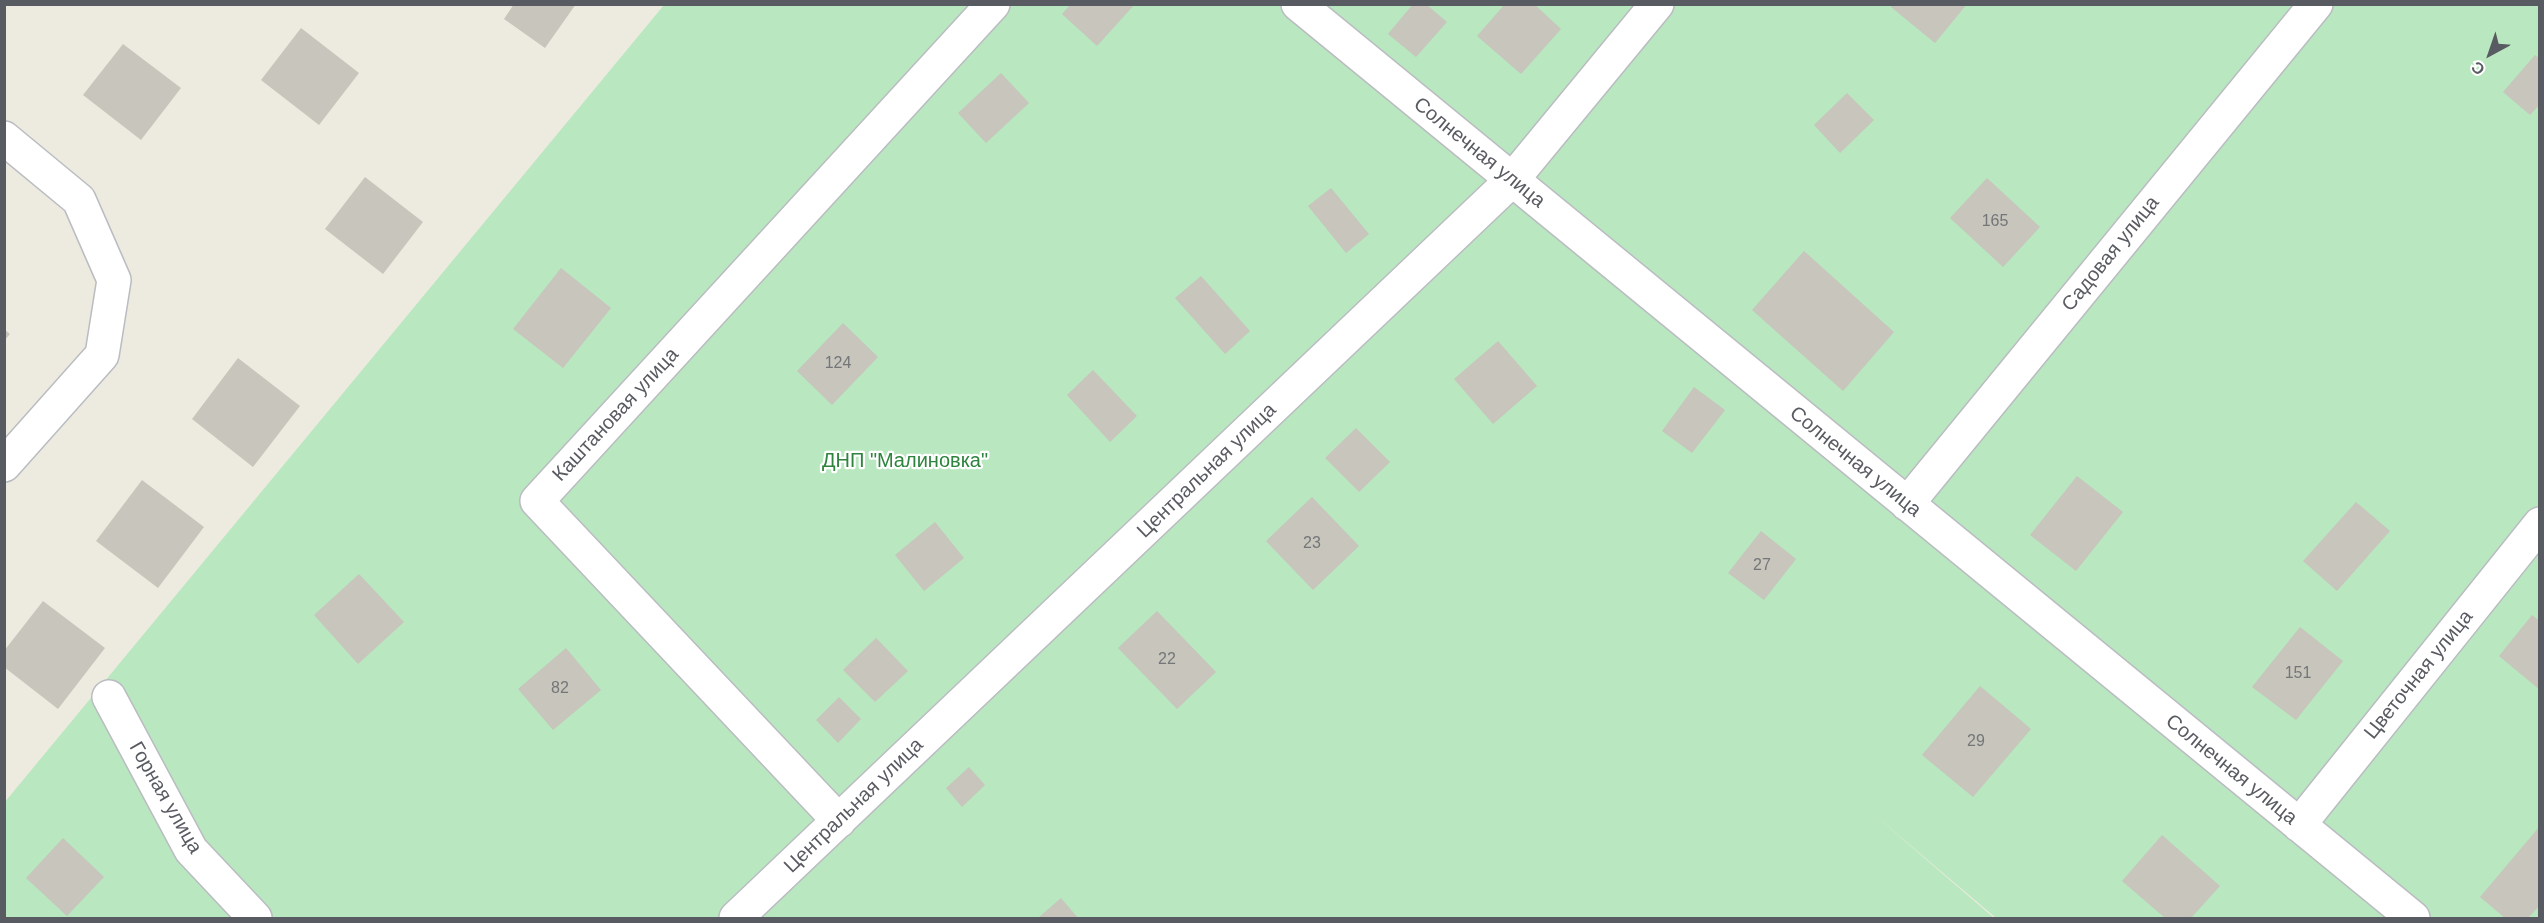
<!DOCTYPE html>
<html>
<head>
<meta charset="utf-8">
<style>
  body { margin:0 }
  #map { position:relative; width:2544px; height:923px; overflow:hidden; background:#edebdf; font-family:Helvetica,sans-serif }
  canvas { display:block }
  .frame { position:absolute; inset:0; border:6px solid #585b61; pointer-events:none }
  .north { position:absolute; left:2460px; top:24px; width:60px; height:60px; -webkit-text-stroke:4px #fff; paint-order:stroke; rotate:220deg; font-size:16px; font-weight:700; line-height:24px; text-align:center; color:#585b61 }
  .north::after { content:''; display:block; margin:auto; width:21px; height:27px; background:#585b61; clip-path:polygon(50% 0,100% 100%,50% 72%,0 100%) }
</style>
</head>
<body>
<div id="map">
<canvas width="2544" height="923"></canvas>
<div class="frame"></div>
<div class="north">С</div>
</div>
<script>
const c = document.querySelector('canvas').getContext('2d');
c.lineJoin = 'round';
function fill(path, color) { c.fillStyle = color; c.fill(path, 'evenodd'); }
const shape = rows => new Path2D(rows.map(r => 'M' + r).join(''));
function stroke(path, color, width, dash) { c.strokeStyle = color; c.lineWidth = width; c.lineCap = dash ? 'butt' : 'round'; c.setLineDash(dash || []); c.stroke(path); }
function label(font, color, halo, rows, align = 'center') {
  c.font = font + ' Helvetica,sans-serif'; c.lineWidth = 4.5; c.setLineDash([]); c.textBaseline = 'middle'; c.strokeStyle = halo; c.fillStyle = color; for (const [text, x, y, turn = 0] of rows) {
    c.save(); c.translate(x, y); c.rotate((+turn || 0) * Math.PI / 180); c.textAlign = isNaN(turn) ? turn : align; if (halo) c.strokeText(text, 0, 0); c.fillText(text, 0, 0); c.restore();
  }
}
fill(shape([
  [664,5,2539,5,2539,918,1996,918,1871,812,1994,918,5,918,4,803]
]), '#b9e7bf');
fill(shape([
  [514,4,576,4,545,48,504,19],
  [1071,4,1135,4,1097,46,1062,14],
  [1413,4,1426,4,1447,22,1416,57,1388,34],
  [1505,4,1534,4,1561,29,1521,74,1477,36],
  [1893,4,1967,4,1935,43,1891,7],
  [301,28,359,73,319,125,261,80],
  [123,44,181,88,141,140,83,95],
  [2535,55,2540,59,2540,104,2530,115,2503,92],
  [1001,73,1029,103,986,143,958,113],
  [1847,93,1874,120,1840,153,1814,125],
  [365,177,423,222,383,274,325,229],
  [1987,178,2040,227,2003,267,1950,218],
  [1331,188,1369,234,1346,253,1308,206],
  [1804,251,1894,332,1843,391,1752,310],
  [561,268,611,308,563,368,513,329],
  [1201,276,1250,331,1225,354,1175,298],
  [843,323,878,357,832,405,797,371],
  [4,329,10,334,4,341],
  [1498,341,1537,386,1493,424,1454,379],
  [238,358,300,406,253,467,192,419],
  [1093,370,1137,416,1110,442,1067,395],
  [1694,387,1725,410,1692,453,1662,431],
  [1356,428,1390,462,1359,492,1325,458],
  [2077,476,2123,512,2076,571,2030,535],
  [142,480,204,527,158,588,96,541],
  [1312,497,1359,546,1313,590,1266,541],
  [2356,502,2390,531,2337,591,2303,561],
  [935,522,964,558,924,591,895,555],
  [1761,531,1796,559,1764,600,1728,573],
  [359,574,404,622,358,664,314,615],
  [43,601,105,648,58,709,4,667,4,651],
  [1157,611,1216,672,1177,709,1118,648],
  [2532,615,2540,621,2540,690,2499,656],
  [2300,627,2343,661,2296,720,2252,687],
  [876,638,908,671,875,702,843,670],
  [566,648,601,690,553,730,518,689],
  [1980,686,2031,729,1973,797,1922,755],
  [839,697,861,719,838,743,816,720],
  [969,767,985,785,962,807,946,788],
  [2540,826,2540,905,2528,918,2505,918,2480,897],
  [2162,835,2220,886,2191,918,2165,918,2122,881],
  [63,838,104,877,67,916,26,878],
  [1061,898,1078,918,1038,918]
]), '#c7c5bc');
const street = shape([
  [1298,4,2413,918],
  [4,138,79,200,114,280,102,355,4,465],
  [1907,504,2316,4],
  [109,697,191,850,255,918],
  [839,821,537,501,993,4],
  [2299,825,2540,524],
  [736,918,1512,180,1657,4]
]);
stroke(street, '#babcc2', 36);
stroke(street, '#fff', 33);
label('16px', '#747678', null, [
  ["165",1995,222],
  ["124",838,364],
  ["23",1312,544],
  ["27",1762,566],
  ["22",1167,660],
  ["151",2298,674],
  ["82",560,689],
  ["29",1976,742]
]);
label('20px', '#585b61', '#fff', [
  ["Солнечная улица",1479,153,39],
  ["Садовая улица",2111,254,-51],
  ["Каштановая улица",616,415,-47],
  ["Солнечная улица",1855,462,39],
  ["Центральная улица",1207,471,-44],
  ["Цветочная улица",2419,675,-51],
  ["Солнечная улица",2231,770,39],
  ["Горная улица",165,798,60],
  ["Центральная улица",854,806,-44]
]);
label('20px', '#2e833e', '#fff', [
  ["ДНП \"Малиновка\"",905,461]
]);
</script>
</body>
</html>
